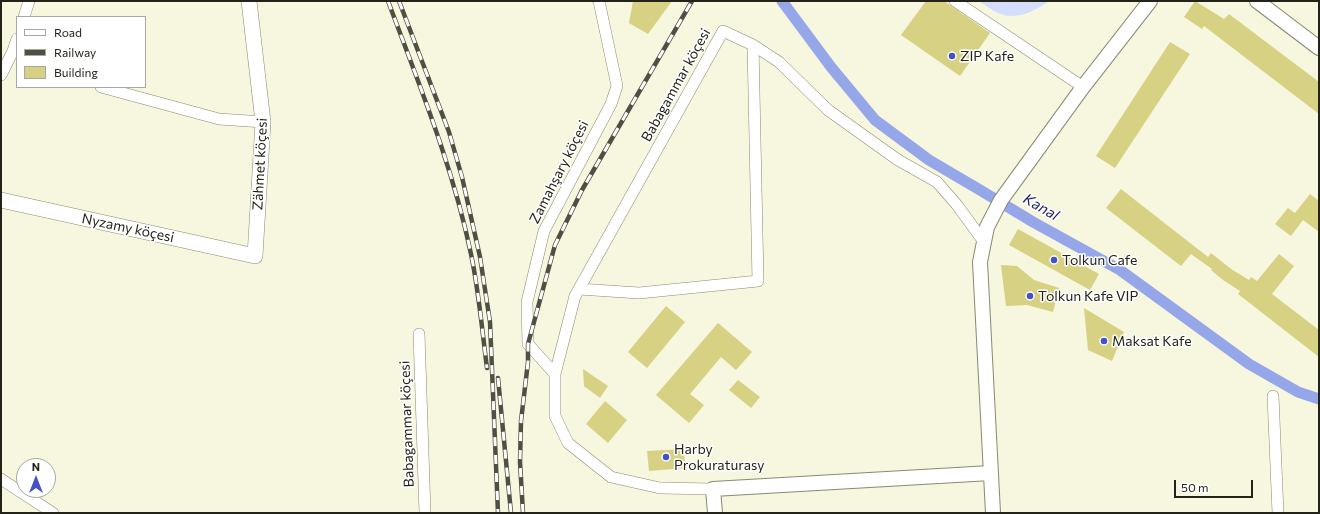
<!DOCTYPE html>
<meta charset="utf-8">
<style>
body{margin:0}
#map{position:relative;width:1320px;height:514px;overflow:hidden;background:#f7f6de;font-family:Commissioner,sans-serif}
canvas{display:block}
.frame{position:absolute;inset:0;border:2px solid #23231a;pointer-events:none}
.legend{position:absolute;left:16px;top:16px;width:130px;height:72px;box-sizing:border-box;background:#fff;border:1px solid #a7a7a3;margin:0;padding:5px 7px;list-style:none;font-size:12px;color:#23231a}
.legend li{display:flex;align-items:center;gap:8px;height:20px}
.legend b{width:20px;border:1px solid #a7a7a3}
.north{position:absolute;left:16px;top:458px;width:40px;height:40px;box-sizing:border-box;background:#fff;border:1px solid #a7a7a3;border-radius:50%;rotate:0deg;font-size:11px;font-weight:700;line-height:16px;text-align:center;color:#23231a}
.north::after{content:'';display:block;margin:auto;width:14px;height:18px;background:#4451c6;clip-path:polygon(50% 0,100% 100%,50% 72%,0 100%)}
.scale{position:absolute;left:1174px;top:480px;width:79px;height:18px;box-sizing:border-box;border:2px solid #23231a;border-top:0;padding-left:5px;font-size:12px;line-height:14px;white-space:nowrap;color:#23231a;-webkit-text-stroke:3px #fff;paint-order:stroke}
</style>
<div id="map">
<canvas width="1320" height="514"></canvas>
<div class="frame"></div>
<ul class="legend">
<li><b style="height:5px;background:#fff"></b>Road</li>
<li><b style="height:5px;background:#504f43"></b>Railway</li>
<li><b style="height:11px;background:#d6d183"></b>Building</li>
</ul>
<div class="north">N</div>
<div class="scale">50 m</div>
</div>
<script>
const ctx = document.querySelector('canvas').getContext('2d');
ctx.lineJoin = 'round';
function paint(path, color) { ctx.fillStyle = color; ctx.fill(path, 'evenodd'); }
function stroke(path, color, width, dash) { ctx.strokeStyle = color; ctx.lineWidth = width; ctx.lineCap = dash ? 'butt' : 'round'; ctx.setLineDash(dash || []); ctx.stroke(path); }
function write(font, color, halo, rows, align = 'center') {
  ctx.font = font + ' Commissioner,sans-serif'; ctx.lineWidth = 3; ctx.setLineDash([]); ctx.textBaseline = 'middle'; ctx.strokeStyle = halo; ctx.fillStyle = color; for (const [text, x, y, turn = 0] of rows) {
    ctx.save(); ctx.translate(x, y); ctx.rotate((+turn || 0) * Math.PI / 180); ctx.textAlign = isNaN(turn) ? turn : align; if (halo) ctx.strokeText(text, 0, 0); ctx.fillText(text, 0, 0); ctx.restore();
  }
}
const green = new Path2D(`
 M979,1H1049C1035,11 1016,21 998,13C992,10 985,5 979,1Z`);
const canal = new Path2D(`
 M782,1L831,67L875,120L929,160L980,190L1033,222L1120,270L1249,364L1298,392L1319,399`);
const building = new Path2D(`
 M633,1H672L648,34L629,23Z
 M926,1H944L990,33L960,76L901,35Z
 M1195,1L1224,19L1229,14L1319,82V114L1204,26L1202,29L1184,17Z
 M1170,42L1190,54L1115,168L1096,156Z
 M1121,189L1208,257L1211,253L1231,269L1249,280L1251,277L1257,281L1279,254L1294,266L1272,294L1319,330V357L1238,294L1240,291L1223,280L1211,270L1212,269L1191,254L1181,266L1106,208Z
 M1310,194L1319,201V232L1303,220L1291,236L1275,224L1288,208L1295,213Z
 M1018,229L1099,274L1090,290L1009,245Z
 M1001,265L1017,266L1034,280L1059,288L1053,312L1027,305L1006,306Z
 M666,306L685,322L647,368L628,352Z
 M1084,308L1124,332L1112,361L1088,350Z
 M718,323L752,352L736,370L721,357L690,394L704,405L689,423L656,395Z
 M583,369L608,386L600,398L584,386Z
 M738,380L760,397L751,408L729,390Z
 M605,401L627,420L608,443L586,424Z
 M684,449L685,468L649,471L647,451Z`);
const minor = new Path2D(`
 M955,1L1083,87
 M24,17L29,1
 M1,75L13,51L17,39
 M101,87L219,119L263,122
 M579,289L639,293L758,281L753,45
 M419,334L425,513
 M555,374L528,344L527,302L544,231L611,104L617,86L599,1
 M1273,396L1278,513
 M1,479L53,513
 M713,489L660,488L611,477L568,443L555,416V374L575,296L723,31L753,45L779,62L828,110L898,160L937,182L957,205L984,242`);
const tertiary = new Path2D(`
 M1257,1L1319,48
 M715,513L713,489L991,473
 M993,513L980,262L987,227L1001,200L1083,87L1150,1`);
const secondary = new Path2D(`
 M1,200L255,256L263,122L249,1`);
const rail = new Path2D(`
 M388,1C419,84 453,167 471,254C479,292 482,330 487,368
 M399,1L449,132L462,177L480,257L490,322L498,513
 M498,378L511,513
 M523,513L520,462L521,421L528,362V344L555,245L582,190L692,1`);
const markers = [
 [952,56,4,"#4451c6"],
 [1054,260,4,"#4451c6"],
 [1030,296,4,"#4451c6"],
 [1104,341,4,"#4451c6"],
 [666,457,4,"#4451c6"]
];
const poiNames = [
 ["ZIP Kafe",960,56],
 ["Tolkun Cafe",1062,260],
 ["Tolkun Kafe VIP",1038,296],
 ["Maksat Kafe",1112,341],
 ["Harby",674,449],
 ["Prokuraturasy",674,465]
];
const streetNames = [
 ["Babagammar köçesi",676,85,-61],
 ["Zähmet köçesi",260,164,-87],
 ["Zamahşary köçesi",559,172,-63],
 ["Nyzamy köçesi",128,228,12],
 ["Babagammar köçesi",407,424,-92]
];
const waterNames = [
 ["Kanal",1041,207,30]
];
paint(green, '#d4ddfe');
stroke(canal, '#95a6e9', 11);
paint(building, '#d6d183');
stroke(minor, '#8a8973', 12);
stroke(tertiary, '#8a8973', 16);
stroke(secondary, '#8a8973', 16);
stroke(minor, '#fff', 11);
stroke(tertiary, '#fff', 14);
stroke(secondary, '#fff', 15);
stroke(rail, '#504f43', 4.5);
stroke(rail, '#fff', 3, [9]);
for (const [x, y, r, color] of markers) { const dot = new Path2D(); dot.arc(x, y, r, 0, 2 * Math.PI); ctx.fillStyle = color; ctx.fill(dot); stroke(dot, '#fff', 1.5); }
write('14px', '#23231a', '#fff', poiNames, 'left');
write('14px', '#23231a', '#fff', streetNames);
write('italic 15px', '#1a1e6a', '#fff', waterNames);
</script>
